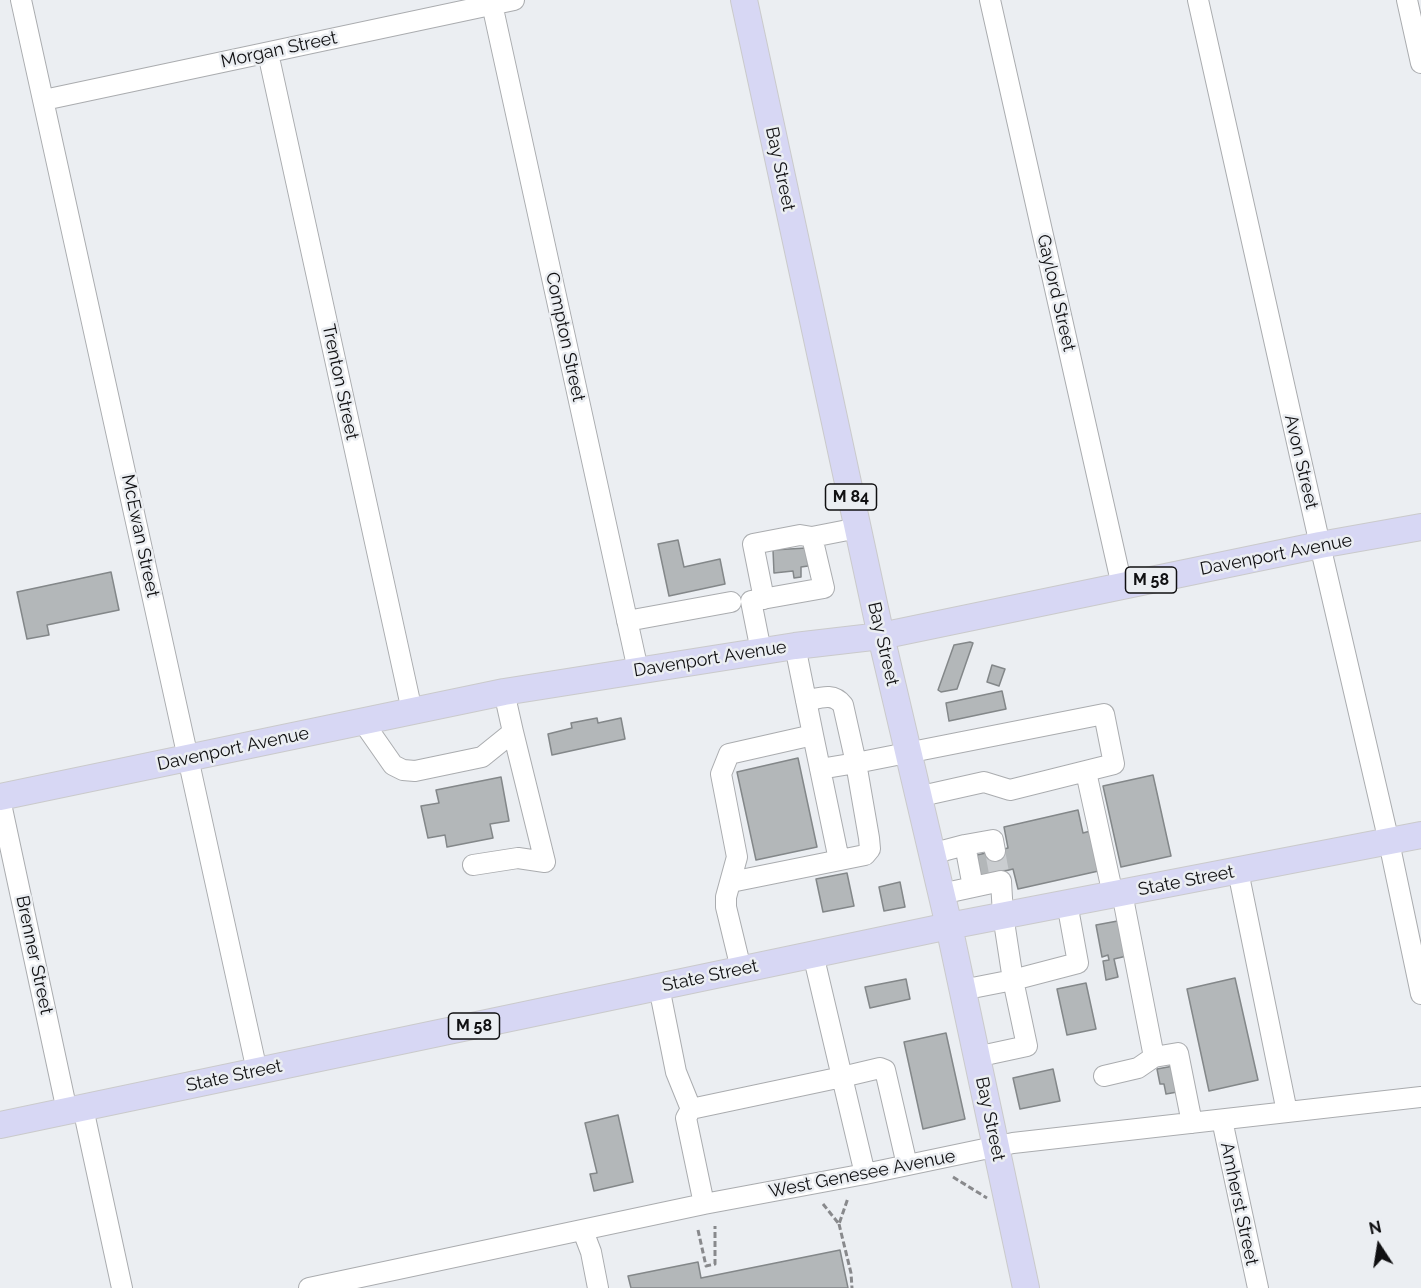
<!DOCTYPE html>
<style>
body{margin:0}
#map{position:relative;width:1421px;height:1288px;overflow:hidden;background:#ebeef2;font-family:Raleway,sans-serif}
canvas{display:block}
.north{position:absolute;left:1349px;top:1216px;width:60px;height:60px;-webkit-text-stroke:4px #ebeef2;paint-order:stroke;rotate:348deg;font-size:16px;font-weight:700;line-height:24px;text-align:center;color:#101012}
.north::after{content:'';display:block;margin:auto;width:21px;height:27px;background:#101012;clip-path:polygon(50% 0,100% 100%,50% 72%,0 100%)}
</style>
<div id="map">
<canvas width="1421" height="1288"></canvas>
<div class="north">N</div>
</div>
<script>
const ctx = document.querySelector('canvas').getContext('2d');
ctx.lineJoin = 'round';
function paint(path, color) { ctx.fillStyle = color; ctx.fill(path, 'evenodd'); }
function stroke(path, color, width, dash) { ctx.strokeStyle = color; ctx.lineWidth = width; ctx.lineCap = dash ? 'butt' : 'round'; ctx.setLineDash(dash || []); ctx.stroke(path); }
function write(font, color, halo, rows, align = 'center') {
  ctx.font = font + ' Raleway,sans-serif'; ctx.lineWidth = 5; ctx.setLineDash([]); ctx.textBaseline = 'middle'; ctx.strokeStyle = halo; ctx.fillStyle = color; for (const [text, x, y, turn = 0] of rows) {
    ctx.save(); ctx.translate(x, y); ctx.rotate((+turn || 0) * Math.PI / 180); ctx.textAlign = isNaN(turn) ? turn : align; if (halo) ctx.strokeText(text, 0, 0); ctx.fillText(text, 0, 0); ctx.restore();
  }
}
const building = new Path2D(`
 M678,540L684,567L720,559L725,584L669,596L658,544Z
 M806,548L808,566L801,567V577L794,578L793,571L774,573L773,550Z
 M111,572L119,610L47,625L49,635L27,639L17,592Z
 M970,642L973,643L957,689L941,692L938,690L954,645Z
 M992,665L1005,669L999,686L987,682Z
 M1002,691L1006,709L949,721L946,703Z
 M597,718L598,723L621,718L625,739L552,755L548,734L572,728L571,723Z
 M798,758L817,847L756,860L737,772Z
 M1153,775L1171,856L1121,867L1103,786Z
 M501,777L509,821L490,824L493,838L447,847L445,835L428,838L421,806L439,803L436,790Z
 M1078,810L1083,833L1094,830L1103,870L1018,889L1013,869L981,877L977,855L1008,848L1004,827Z
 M847,873L854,906L823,912L816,879Z
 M900,882L905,907L884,911L879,887Z
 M1123,920L1131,955L1114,959L1118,977L1106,980L1103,961L1109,960L1108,955L1102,957L1096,925Z
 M1235,978L1258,1080L1209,1091L1187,989Z
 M906,979L910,999L870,1008L865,987Z
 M1086,983L1096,1029L1067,1035L1057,989Z
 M946,1033L965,1119L923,1129L904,1042Z
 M1179,1065L1183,1091L1166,1094L1164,1084H1160L1157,1069Z
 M1053,1069L1060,1101L1020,1109L1013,1078Z
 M618,1115L633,1182L594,1191L590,1174L597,1173L585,1123Z
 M840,1250L848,1288H631L628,1276L698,1262L701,1278Z`);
const minorTunnel = new Path2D(`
 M995,851L999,873`);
const path = new Path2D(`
 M953,1177L987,1198
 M823,1204L839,1224L848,1198
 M839,1224L851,1273L852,1288
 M698,1230L706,1266L715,1264V1226`);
const minor = new Path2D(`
 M21,0L257,1071
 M990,0L1122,586
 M1198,0L1320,545L1389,842L1421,994
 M1407,0L1421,63
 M492,4L638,670
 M268,53L412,711
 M44,100L514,0
 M764,599L753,544L800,535L812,537
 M627,621L731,602
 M761,651L751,601L824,588L812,537L858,528
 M806,701C820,698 833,692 843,705L856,763L820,769
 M363,722L393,765L403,770L415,771L482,757L513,732L504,692
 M813,735L839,860
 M1086,772L1113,895
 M0,799L67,1111
 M965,845L993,840L995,851
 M931,854L965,845L973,887
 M473,865L518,858L545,862L513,732
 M1238,871L1287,1112
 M731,882L865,855L870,849L869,838L856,763L1104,714L1114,764L1010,790L984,782L917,797
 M1122,893L1154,1057
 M941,894L1001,881L1003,915L1013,980L962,990
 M813,954L842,1077L880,1068L885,1070L907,1165
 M741,969L726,907V897L737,857L721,774L729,754L813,735L795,646
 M659,987L676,1072L691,1109
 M976,1057L1027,1046L1013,980L1078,963L1067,903
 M1104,1076L1138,1068L1154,1057L1178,1053L1192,1123
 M83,1108L122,1288
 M1222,1120L1258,1288
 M704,1204L686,1118L691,1109L842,1077L865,1174
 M583,1231L591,1252L598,1288
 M309,1288L704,1204L865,1174L1013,1143L1421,1097`);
const major = new Path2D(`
 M744,0L881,636L949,926L1026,1288
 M0,797L504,692L795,646L881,636L1320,545L1421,527
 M0,1125L949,926L1421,835`);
const shields = [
 [851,497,51],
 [1151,580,51],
 [474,1026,51]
];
const shieldNames = [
 ["M 84",851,497],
 ["M 58",1151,580],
 ["M 58",474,1026]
];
const streetNames = [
 ["Morgan Street",279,50,-12],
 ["Bay Street",780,169,78],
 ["Gaylord Street",1056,293,77],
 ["Compton Street",565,337,78],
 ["Trenton Street",340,382,78],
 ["Avon Street",1301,462,77],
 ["McEwan Street",140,536,78],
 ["Davenport Avenue",1276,555,-11],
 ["Bay Street",883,644,77],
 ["Davenport Avenue",710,659,-9],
 ["Davenport Avenue",233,749,-12],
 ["State Street",1186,881,-11],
 ["Brenner Street",34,955,78],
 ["State Street",710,976,-12],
 ["State Street",234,1076,-12],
 ["Bay Street",990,1119,78],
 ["West Genesee Avenue",862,1174,-11],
 ["Amherst Street",1239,1204,78]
];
paint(building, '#b3b7b9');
stroke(building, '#838789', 1.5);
stroke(minorTunnel, '#cacdd0', 20, [20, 10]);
stroke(minor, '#aaacaf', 22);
stroke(major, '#cacacb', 28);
stroke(path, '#88898c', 3, [6, 3]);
stroke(minor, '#fff', 20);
stroke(major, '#d7d7f4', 26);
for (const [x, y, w] of shields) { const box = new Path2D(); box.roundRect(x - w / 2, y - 13, w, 26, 4.5); ctx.fillStyle = '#ebeef2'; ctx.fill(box); stroke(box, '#101012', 1.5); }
write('bold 16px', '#101012', null, shieldNames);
write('18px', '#101012', '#ebeef2', streetNames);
</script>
